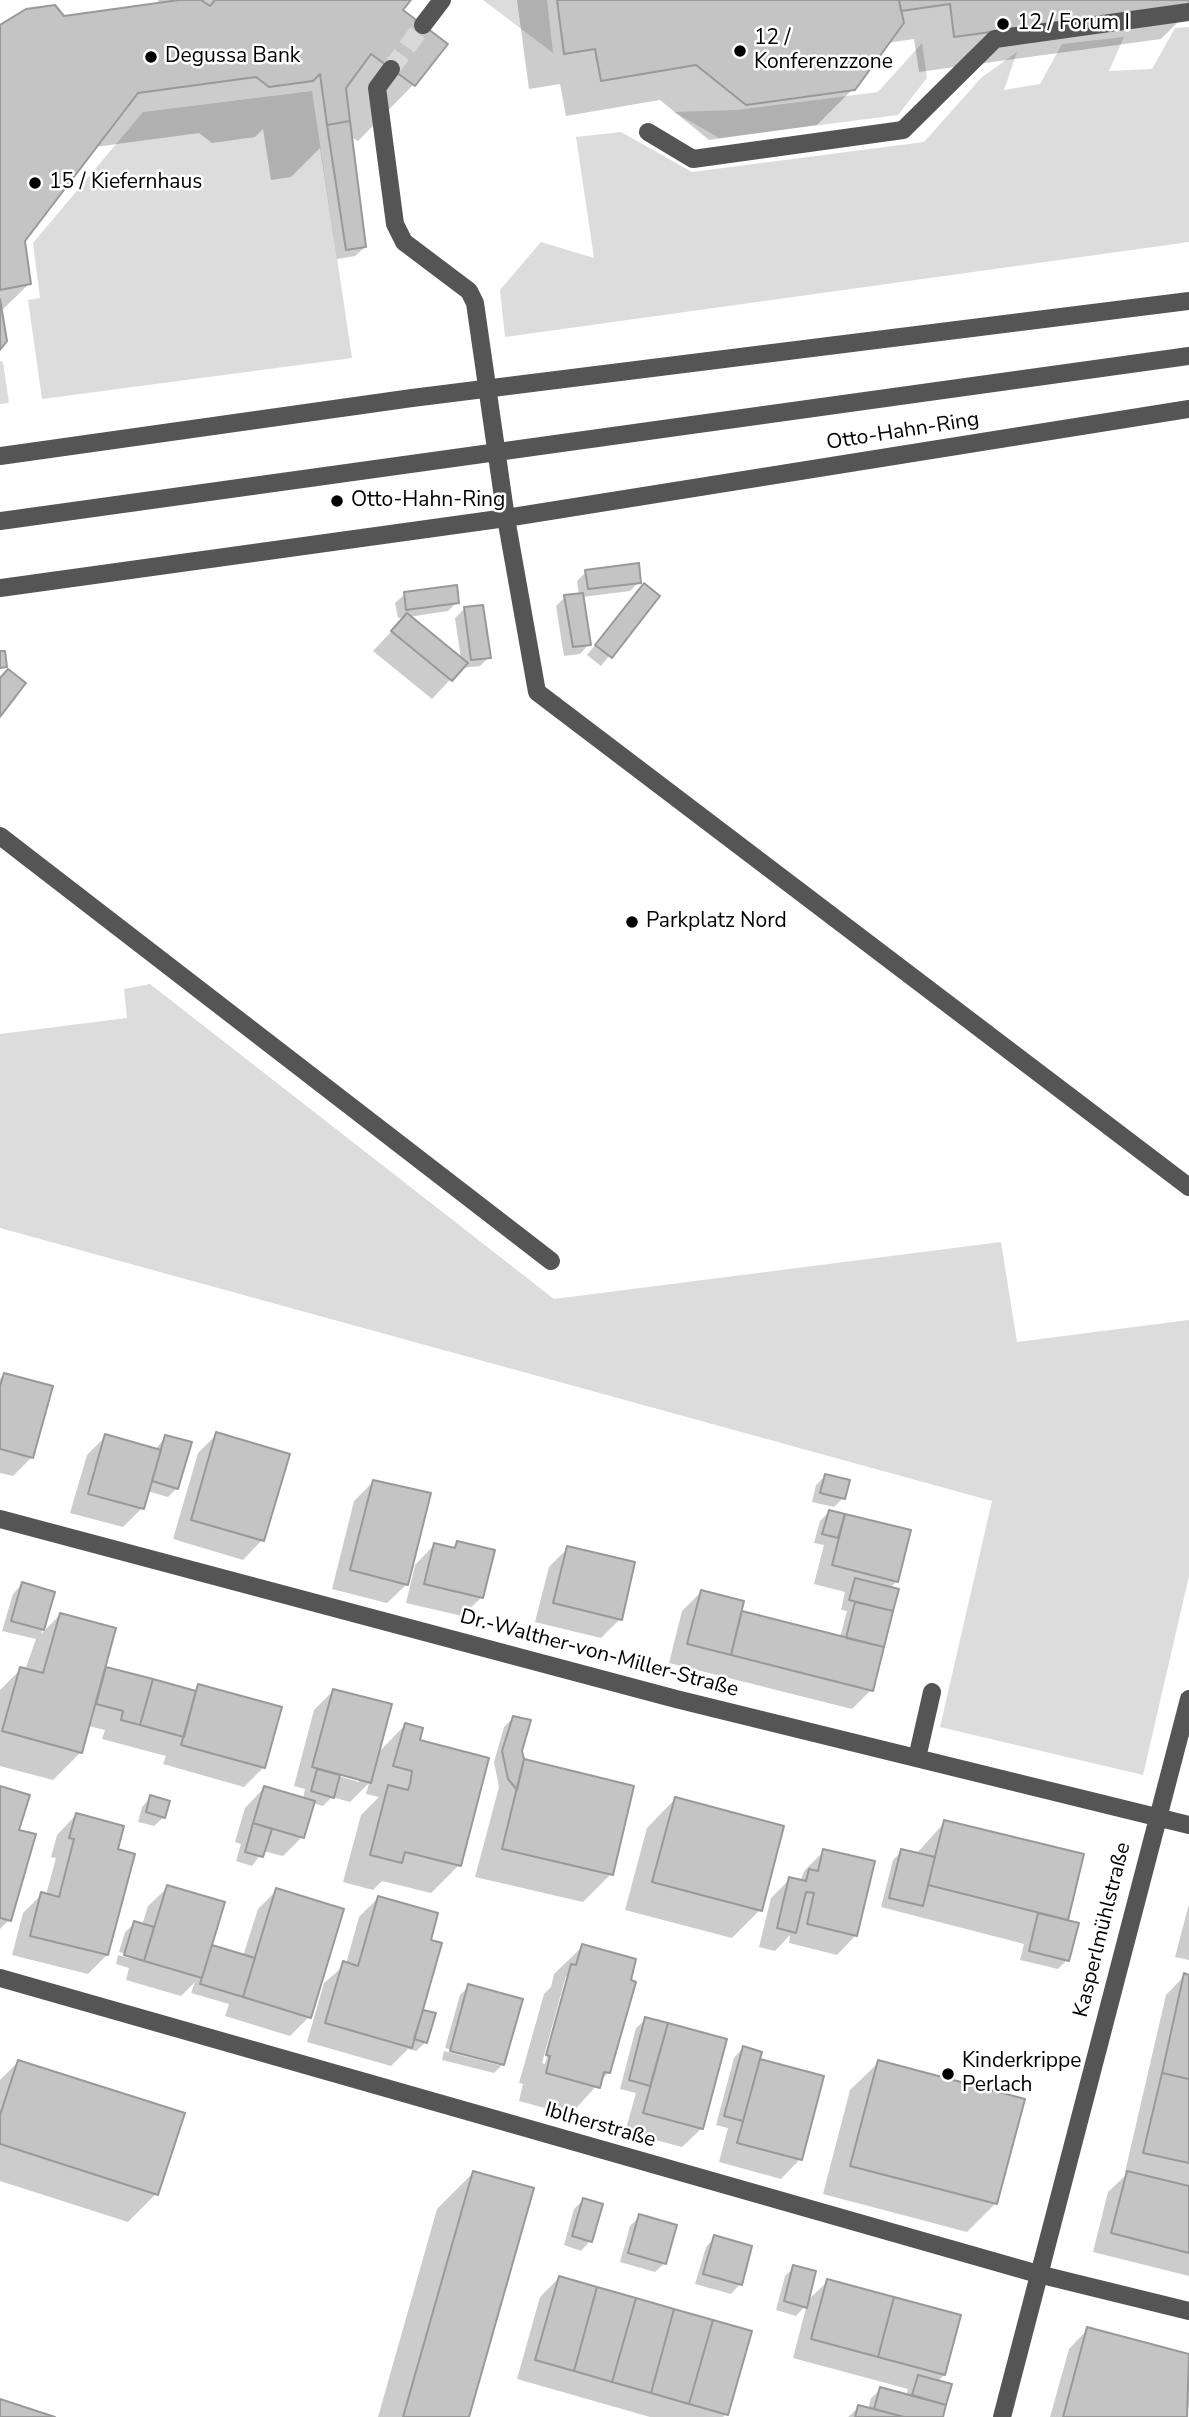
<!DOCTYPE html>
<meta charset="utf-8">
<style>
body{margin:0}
canvas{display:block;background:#fff}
</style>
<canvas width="1189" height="2417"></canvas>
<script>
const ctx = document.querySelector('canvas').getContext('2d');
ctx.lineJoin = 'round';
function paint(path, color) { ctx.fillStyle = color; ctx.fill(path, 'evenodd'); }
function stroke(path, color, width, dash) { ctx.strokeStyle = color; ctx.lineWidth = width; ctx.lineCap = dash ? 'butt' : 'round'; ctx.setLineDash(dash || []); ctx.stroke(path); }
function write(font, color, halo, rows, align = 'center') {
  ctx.font = font + ' "Nunito Sans",sans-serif'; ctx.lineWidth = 5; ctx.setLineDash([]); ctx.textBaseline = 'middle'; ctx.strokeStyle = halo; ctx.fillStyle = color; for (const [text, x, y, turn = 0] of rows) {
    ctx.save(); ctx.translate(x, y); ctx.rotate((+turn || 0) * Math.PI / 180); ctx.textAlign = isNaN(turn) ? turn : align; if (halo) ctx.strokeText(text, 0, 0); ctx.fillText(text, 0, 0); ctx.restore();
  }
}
const green = new Path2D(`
 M483,0H547L553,53Z
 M1189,27V242L505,337L500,290L541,242L594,258L576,137L621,132L692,172L924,142L981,78L1017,52L1004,90L1040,84L1062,44L1124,37L1109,71L1152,69L1175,28Z
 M922,43L927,78L898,115L719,138L674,112L737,110L878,92Z
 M312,91L352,358L42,399L28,300L40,298L33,243L143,112Z
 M0,361L3,362L9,403L0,404Z
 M150,984L554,1299L1001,1242L1017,1342L1189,1320V1576L1143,1775L940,1727L992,1501L0,1228V1034L127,1018L124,989Z`);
const shadow = new Path2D(`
 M158,0H409L401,10L414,84L358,141L350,136L365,247L355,256L337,259L320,148L291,177L271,180L263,129L255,137L212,143L199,133L95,147L23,241L29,284L0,312V349V28L158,5Z
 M517,0H1189V11L1161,39L919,72L914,39L887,43L853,89L817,125L709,140L660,100L566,116L560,84L529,89Z
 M586,572L639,582L630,591L582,597L589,644L580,654L564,656L556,606L565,597L579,596L577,581Z
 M644,585L658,596L601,666L587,655Z
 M405,594L457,602L448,611L409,617L461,659L455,618L465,608L489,657L480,666L461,668L432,699L373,651L405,617L398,618L395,603Z
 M4,1375L32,1457L13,1476L0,1473V1379Z
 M217,1434L262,1540L243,1560L173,1539L198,1453Z
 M106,1436L155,1450L166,1436L177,1488L168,1497L147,1491L142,1508L123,1527L70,1513L87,1455Z
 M825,1476L843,1498L834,1507L812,1502L816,1485Z
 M373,1482L407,1584L387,1603L332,1589L354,1501Z
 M829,1512L909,1532L897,1581L889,1589L897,1591L871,1690L852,1709L669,1663L682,1611L701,1592L740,1613L840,1638L847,1611L841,1610L845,1592L814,1584L824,1545L814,1543L820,1521Z
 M457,1543L482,1597L462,1616L406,1603L415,1565L434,1545L451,1549Z
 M568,1548L620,1619L601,1638L535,1622L549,1567Z
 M22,1584L53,1593L41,1634L60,1615L102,1673L107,1669L193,1692L199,1686L263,1768L244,1787L163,1764L166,1756L102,1739L105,1730L88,1726L81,1752L53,1780L0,1766V1690L21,1669L25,1670L36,1639L2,1631L13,1594Z
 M333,1691L378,1753L405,1725L418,1742L459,1865L431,1893L382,1881L373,1890L343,1882L361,1815L379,1797L366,1794L369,1783L350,1802L332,1797L323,1806L312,1803L302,1837L283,1856L263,1851L252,1866L236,1861L241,1844L235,1842L245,1808L264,1788L303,1799L305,1789L294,1786L314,1710ZM332,1771L359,1778V1782L331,1774Z
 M513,1718L523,1761L611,1874L583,1902L475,1877L499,1787L494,1762L504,1727Z
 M0,1788L17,1831L9,1920L0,1929Z
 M151,1797L164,1817L154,1826L138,1822L142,1807Z
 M675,1799L760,1910L732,1938L625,1910L647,1828Z
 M76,1815L116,1850L107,1955L88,1974L12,1955L23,1913L42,1894L46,1895L56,1858L51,1857L57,1835Z
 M945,1822L1082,1856L1066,1921L1067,1960L1058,1969L1020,1960L1024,1944L881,1907L893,1860L902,1851L916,1854Z
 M824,1851L856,1935L837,1955L789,1943L790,1935L775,1951L759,1947L771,1898L790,1879L800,1881L805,1870Z
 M168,1887L209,1946L243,1956L258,1909L277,1890L309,2017L290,2036L225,2016L229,2004L191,1993L195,1982L181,1996L126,1980L129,1968L116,1964L118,1955L133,1959V1956L119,1952L125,1932L135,1923L142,1925L148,1906Z
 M378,1898L428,1941L421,2011L434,2014L426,2042L416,2051L408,2049L391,2066L307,2042L324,1983L346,1964L359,1917Z
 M1189,1904V1960L1175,1957Z
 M583,1946L609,2072L570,2115L519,2101L523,2084L519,2083L544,1994L551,1987L554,1974ZM566,1976H570L545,2064L542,2063Z
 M1185,1975L1189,1976V2276L1093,2252L1108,2192L1128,2173L1125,2172L1166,1995Z
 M469,1986L503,2064L494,2073L442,2060L444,2051L499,2065V2062L445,2048L460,1995Z
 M646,2019L725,2040L702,2128L682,2147L625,2132L636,2093L620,2089L636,2028Z
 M743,2048L800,2159L781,2179L719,2162L728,2128L716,2125L734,2058Z
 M18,2062L156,2194L128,2222L0,2181V2080Z
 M879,2062L1023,2101L995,2204L967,2232L823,2194L850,2090Z
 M473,2173L467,2417H378L437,2209Z
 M583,2200L590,2241L581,2251L564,2245L574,2209Z
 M640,2216L665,2263L655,2272L620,2262L630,2226Z
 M715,2237L750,2247L740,2284L731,2294L695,2284L706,2247Z
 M794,2267L806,2302L828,2281L944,2375L937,2382L950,2385L941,2417H848L859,2407L868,2409L871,2398L881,2389L906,2395L908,2389L793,2358L807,2304L796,2316L776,2310L785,2276Z
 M559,2278L726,2414L723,2417H650L517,2379L540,2297Z
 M1088,2329L1189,2356V2404L1186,2417H1050L1069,2349Z`);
const building = new Path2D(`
 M179,0H201L210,6L215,0H411L403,10L448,44L415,86L371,54L346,88L350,121L327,125L320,74L313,81L269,87L256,77L138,93L25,241L31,284L0,290V25L26,9L55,5L64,16Z
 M557,0H899L904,23L855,90L746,105L696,65L601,81L595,49L564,54Z
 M899,0H1189V5L954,37L950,4L901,11Z
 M350,121L366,247L346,250L327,125Z
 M0,299L7,341L0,350Z
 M639,563L641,583L588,589L585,570Z
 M644,583L660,596L612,658L595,645Z
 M457,585L459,603L406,610L404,592Z
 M583,593L591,645L573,647L564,595Z
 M483,605L491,658L471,660L464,607Z
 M407,613L468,663L452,681L391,631Z
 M0,651H5L7,667L0,668Z
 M8,669L26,683L0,717V678Z
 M4,1373L53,1386L33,1458L0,1449V1386Z
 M216,1432L290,1454L264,1541L191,1520Z
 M105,1434L161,1450L144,1509L88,1494Z
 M165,1435L192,1442L178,1489L152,1481Z
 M825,1474L850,1480L845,1499L820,1493Z
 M373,1480L431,1493L408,1585L350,1570Z
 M829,1510L845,1514L838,1538L822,1534Z
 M845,1514L911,1530L898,1582L832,1565Z
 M457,1541L495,1550L483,1598L424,1584L434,1543L455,1548Z
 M567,1546L635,1562L622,1620L553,1603Z
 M855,1578L899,1589L893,1611L849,1600Z
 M22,1582L55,1592L44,1630L11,1621Z
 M701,1590L744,1601L731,1655L687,1644Z
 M855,1602L893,1611L884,1647L846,1638Z
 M742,1611L884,1647L873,1691L731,1655Z
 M60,1613L116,1628L82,1753L2,1731L20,1667L43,1673Z
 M106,1667L153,1679L140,1725L121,1720L123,1711L96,1704Z
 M153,1679L196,1691L184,1737L140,1725Z
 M198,1684L282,1707L265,1768L181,1745Z
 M333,1689L392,1704L371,1783L312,1767Z
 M513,1716L531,1720L522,1751L524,1759L517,1790L508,1779L502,1751Z
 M405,1723L423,1728L420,1740L489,1758L461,1866L405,1852L402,1863L370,1855L388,1785L408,1790L410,1784L412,1771L393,1766Z
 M524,1759L634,1786L613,1875L502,1849Z
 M317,1769L340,1775L334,1798L311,1791Z
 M0,1786L30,1795L19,1830L36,1834L11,1921L0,1918Z
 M264,1786L315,1801L304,1838L253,1823Z
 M150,1795L170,1801L165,1818L146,1812Z
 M675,1797L784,1826L762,1911L652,1882Z
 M76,1813L124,1826L118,1849L135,1854L108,1955L30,1936L41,1892L59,1897L74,1839L69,1838Z
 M944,1820L1084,1854L1068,1920L928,1885Z
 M253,1823L272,1829L263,1857L245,1852Z
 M823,1849L875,1861L857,1936L807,1924L814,1893L806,1892L796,1933L777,1928L789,1877L806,1881L809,1869L818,1871Z
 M901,1849L935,1857L923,1906L889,1898Z
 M167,1885L225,1902L202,1978L144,1961Z
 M276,1888L344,1909L311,2018L243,1997Z
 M378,1896L438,1913L431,1940L442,1943L412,2048L325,2023L343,1961L358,1966Z
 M1038,1913L1079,1923L1069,1961L1029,1951Z
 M134,1921L154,1927L144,1961L124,1955Z
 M582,1944L636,1959L631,1980L636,1982L610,2073L604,2072L600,2088L546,2073L550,2056L546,2055L571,1964L576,1965Z
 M212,1945L255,1958L243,1997L200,1984Z
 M1184,1973L1189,1975V2079L1162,2073Z
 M468,1984L523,1999L504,2065L450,2051Z
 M423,2010L436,2013L427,2043L414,2039Z
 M645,2017L668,2023L650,2086L629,2080Z
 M668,2023L727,2039L703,2129L643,2113Z
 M743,2046L762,2052L743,2121L724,2116Z
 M760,2059L824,2076L802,2160L737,2143Z
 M18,2060L185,2113L158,2195L0,2144V2115Z
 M878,2060L1025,2099L997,2204L850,2166Z
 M1162,2073L1189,2079V2163L1143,2153Z
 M473,2171L534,2188L469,2417H403Z
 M1127,2171L1189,2186V2253L1111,2233Z
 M583,2198L603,2204L592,2242L572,2236Z
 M639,2214L677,2225L666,2264L628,2253Z
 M714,2235L752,2246L742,2285L703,2274Z
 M793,2265L816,2271L807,2308L784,2301Z
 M559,2276L597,2287L574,2371L535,2360Z
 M827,2279L894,2297L878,2357L811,2339Z
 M597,2287L636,2298L612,2382L574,2371Z
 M894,2297L961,2315L945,2375L878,2357Z
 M636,2298L674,2309L651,2393L612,2382Z
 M674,2309L713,2320L689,2404L651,2393Z
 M713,2320L752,2331L728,2415L689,2404Z
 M1087,2327L1189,2354L1187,2417H1063Z
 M918,2375L952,2384L946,2405L912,2395Z
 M880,2387L946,2405L943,2417H904L874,2409Z
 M0,2399L55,2417H0Z
 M858,2405L874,2409L904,2417H855Z`);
const minorTunnel = new Path2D(`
 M391,69L423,25`);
const minor = new Path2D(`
 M423,25L442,0
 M391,69L377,88L395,224L404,242L469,291L475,303L506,518L537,692L1189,1187
 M648,132L693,159L903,130L995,39L1189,12
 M0,456L412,398L1189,301
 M0,521L1189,356
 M0,588L506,518L1189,409
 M0,836L551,1261
 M0,1519L676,1699L1189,1825
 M917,1758L932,1692
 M0,1978L1038,2274L1189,2311
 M1002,2417L1189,1699`);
const markers = [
 [1003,24,7,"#000"],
 [740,51,7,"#000"],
 [151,57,7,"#000"],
 [35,183,7,"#000"],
 [337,501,7,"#000"],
 [632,922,7,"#000"],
 [948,2074,7,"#000"]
];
const poiNames = [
 ["12 / Forum I",1017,24],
 ["12 /",754,39],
 ["Konferenzzone",754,63],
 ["Degussa Bank",165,57],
 ["15 / Kiefernhaus",49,183],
 ["Otto-Hahn-Ring",351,501],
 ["Parkplatz Nord",646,922],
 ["Kinderkrippe",962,2062],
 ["Perlach",962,2086]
];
const streetNames = [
 ["Otto-Hahn-Ring",903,432,-9],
 ["Dr.-Walther-von-Miller-Straße",599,1654,15],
 ["Kasperlmühlstraße",1103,1930,-76],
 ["Iblherstraße",600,2126,16]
];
paint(green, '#dcdcdc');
paint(shadow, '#0003');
paint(building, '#c4c4c4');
stroke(building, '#999', 2);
stroke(minorTunnel, '#d9d9d9', 18, [18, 9]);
stroke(minor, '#555', 18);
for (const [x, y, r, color] of markers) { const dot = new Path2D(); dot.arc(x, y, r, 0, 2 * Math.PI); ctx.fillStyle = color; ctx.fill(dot); stroke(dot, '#fff', 2.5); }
write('21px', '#000', '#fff', poiNames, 'left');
write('21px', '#000', '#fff', streetNames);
</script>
